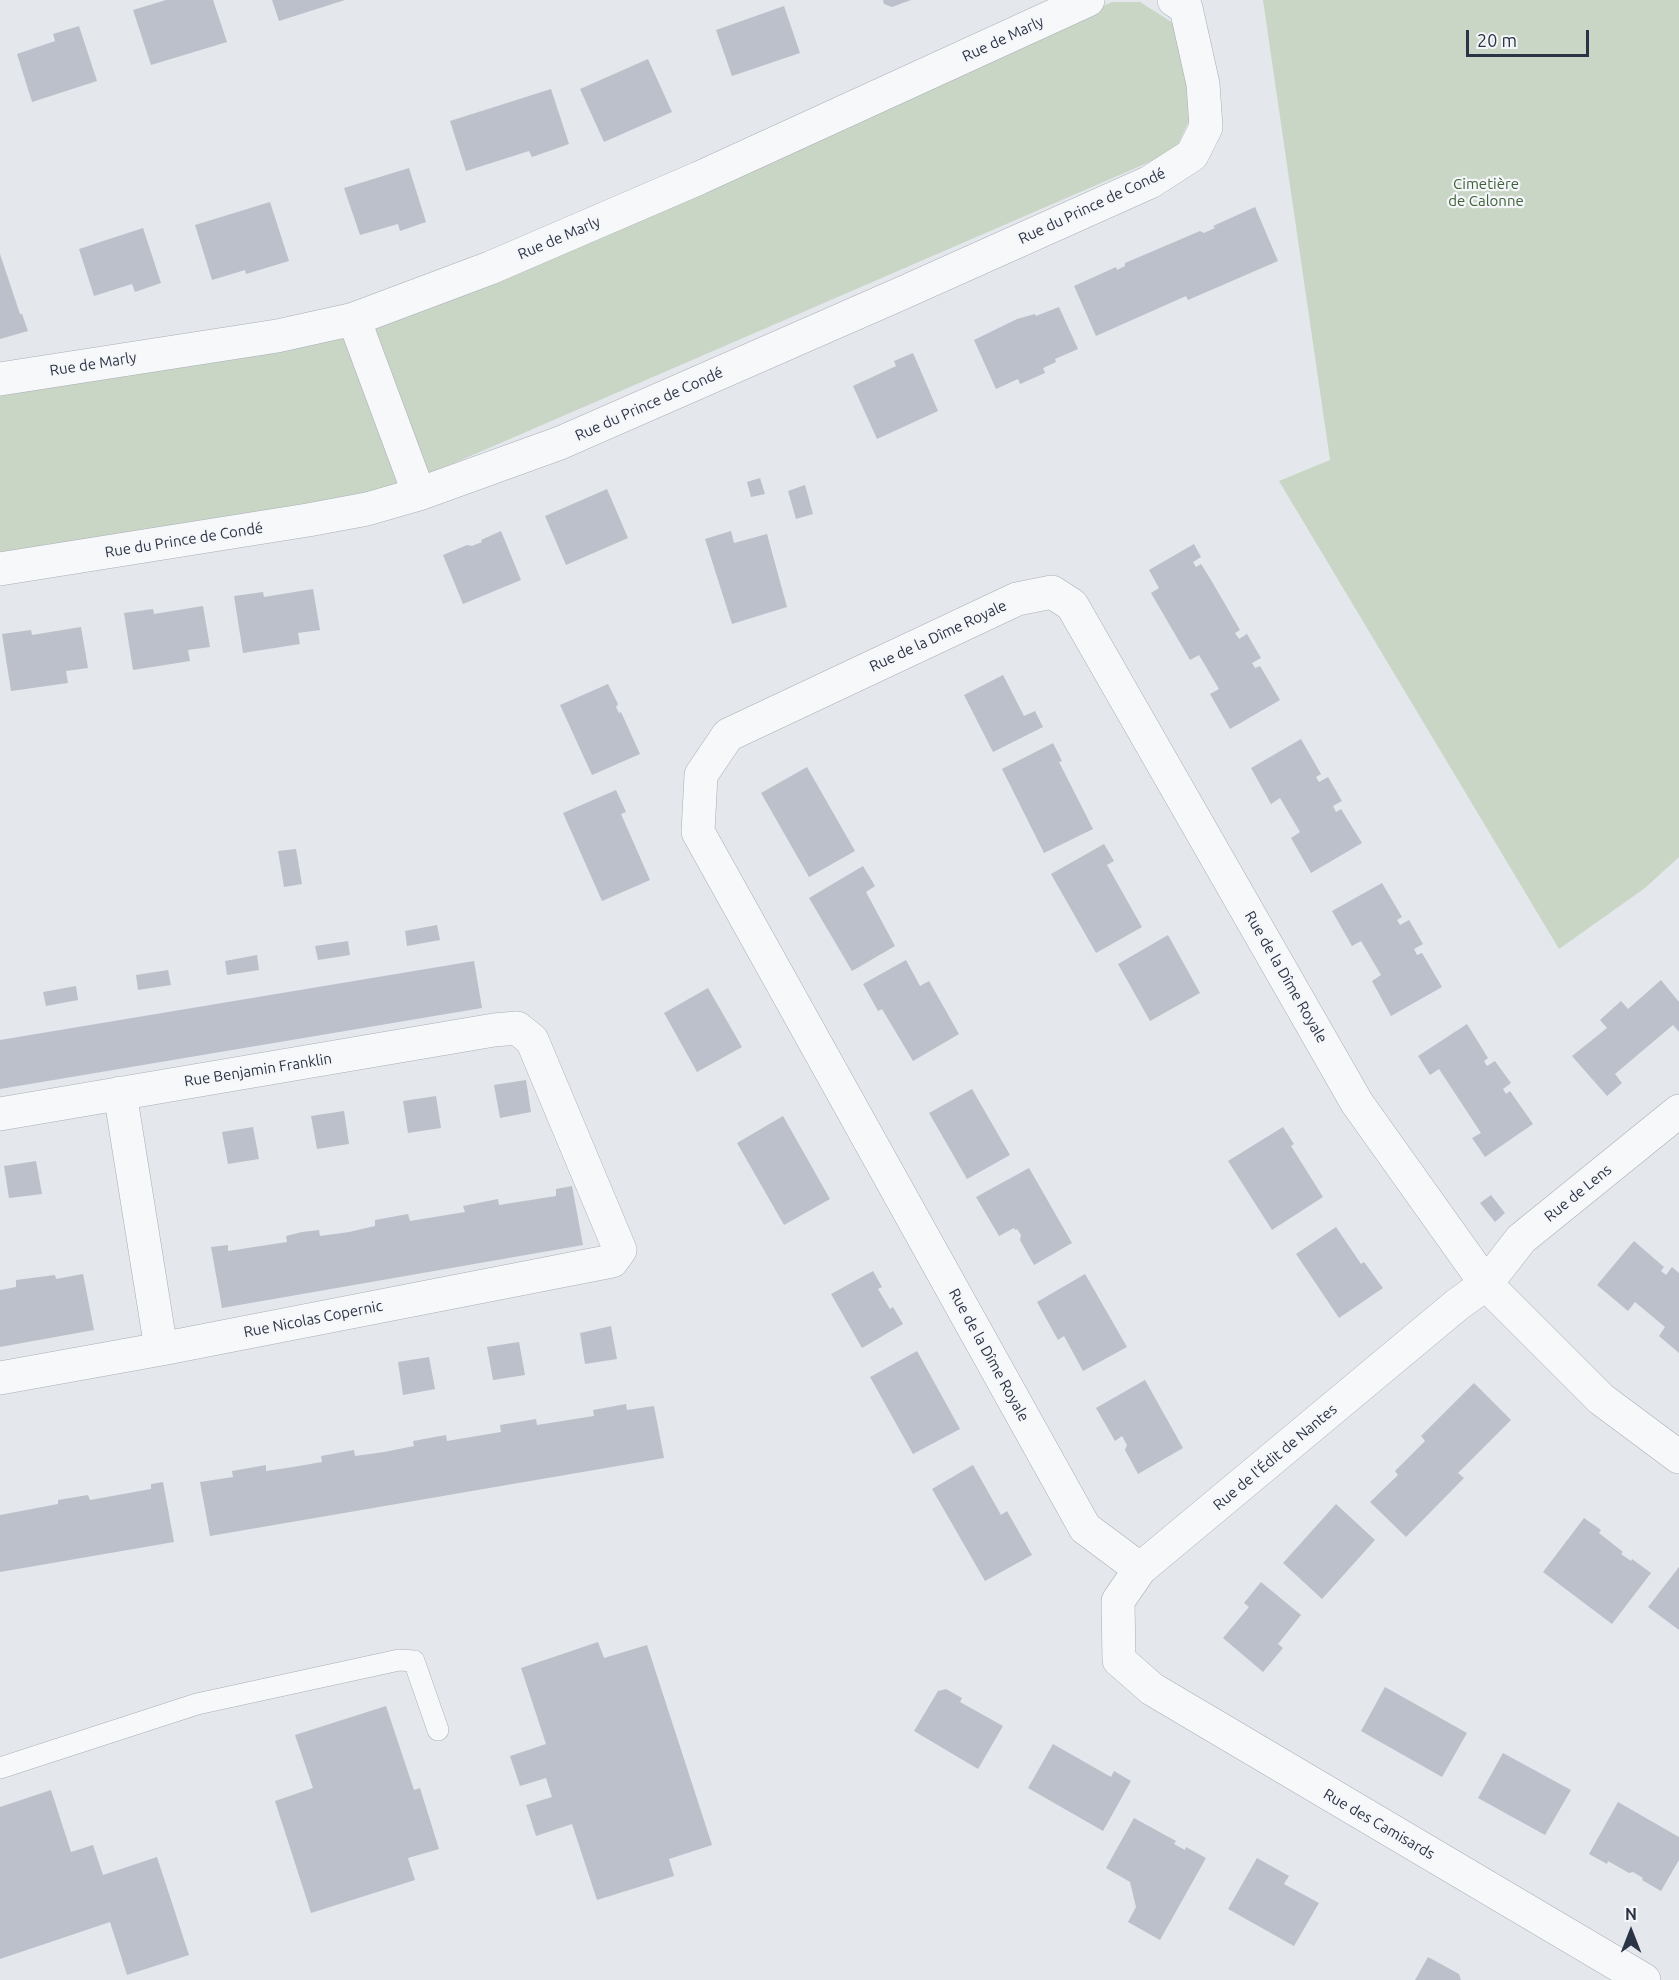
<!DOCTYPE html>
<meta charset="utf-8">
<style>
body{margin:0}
#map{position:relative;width:1679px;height:1980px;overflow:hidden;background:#e4e7ec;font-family:Ubuntu,sans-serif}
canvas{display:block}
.north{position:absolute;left:1601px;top:1902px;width:60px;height:60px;-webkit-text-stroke:4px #f4f6f9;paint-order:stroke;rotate:0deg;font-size:16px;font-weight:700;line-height:24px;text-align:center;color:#2b3445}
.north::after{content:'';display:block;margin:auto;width:21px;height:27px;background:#2b3445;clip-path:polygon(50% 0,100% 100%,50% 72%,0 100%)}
.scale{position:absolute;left:1466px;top:30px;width:123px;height:27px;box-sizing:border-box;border:3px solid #2b3445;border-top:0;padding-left:8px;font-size:18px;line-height:21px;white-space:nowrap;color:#2b3445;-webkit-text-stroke:4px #f4f6f9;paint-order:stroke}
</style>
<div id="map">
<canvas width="1679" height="1980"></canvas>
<div class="north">N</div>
<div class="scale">20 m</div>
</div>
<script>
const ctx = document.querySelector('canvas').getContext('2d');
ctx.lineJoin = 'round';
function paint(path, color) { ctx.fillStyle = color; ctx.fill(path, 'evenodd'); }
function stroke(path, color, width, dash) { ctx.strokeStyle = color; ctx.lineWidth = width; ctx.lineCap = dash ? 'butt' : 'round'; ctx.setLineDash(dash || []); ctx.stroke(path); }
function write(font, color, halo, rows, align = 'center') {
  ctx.font = font + ' Ubuntu,sans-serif'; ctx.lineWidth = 4.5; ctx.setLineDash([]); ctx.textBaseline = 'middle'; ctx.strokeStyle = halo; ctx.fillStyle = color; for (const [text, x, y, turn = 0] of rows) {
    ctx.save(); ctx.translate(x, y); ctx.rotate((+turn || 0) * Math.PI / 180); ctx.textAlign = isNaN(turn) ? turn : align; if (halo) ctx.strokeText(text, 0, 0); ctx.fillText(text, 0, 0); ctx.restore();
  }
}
const green = new Path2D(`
 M1263,0H1679V857L1645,888L1559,949L1279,481L1330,460Z
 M1112,2H1140L1181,28L1198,101L1175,151L385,493L0,565V395L289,347L862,115Z`);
const building = new Path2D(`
 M166,0H213L227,42L151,65L133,10Z
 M272,0H345L279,21Z
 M883,0H911L892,7L884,4Z
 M784,6L800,53L732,76L716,30Z
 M79,26L97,81L32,102L17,54L55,41L53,34Z
 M648,59L672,112L604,142L580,89Z
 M551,89L569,144L532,157L529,151L466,171L450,121Z
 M409,168L426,222L400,231L398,224L360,235L344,188Z
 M270,202L289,261L246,274L245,270L212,280L195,225Z
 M1255,207L1278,261L1188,300L1186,296L1096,336L1074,286L1116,267L1117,270L1125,266V263L1200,231L1204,233L1215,228L1213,226Z
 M143,228L161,283L135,292L132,284L94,296L79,249Z
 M0,254L20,314H22L28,331L0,339Z
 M1059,307L1078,349L1055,359L1056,362L1043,368L1045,373L1020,384L1018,379L996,389L974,340L1017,319L1035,314L1036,316Z
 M913,353L938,411L877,439L853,386L896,366L894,361Z
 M760,478L765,494L751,497L747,482Z
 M805,485L813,514L796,519L788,491Z
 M607,489L628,538L566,565L545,516Z
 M501,531L521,580L463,604L443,555L467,545L472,546L482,542L481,540Z
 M731,531L734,543L767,534L787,607L732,624L705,539Z
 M1194,544L1201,557L1193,562L1196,567L1201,564L1211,580L1240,630L1235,633L1239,639L1247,634L1261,658L1252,663L1255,668L1260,666L1280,700L1230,729L1210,694L1219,689L1199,655L1190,660L1151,593L1159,588L1149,570Z
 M313,589L320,630L298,633L300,644L243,653L234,596L263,592L264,597Z
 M203,606L210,647L188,650L190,661L133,670L124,613L153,609L154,614Z
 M81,627L88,668L66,671L68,683L11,691L2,634L31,630L32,635Z
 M1003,675L1024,716L1035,711L1043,727L993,752L964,695Z
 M608,684L618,704L616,707L619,713L621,712L640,754L592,775L560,705Z
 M1301,739L1321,774L1316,777L1319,782L1328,777L1342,801L1333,806L1336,812L1341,809L1362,843L1311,873L1291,838L1300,832L1280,798L1271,804L1251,768Z
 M1053,743L1062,761L1059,762L1093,829L1044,853L1002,769Z
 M807,767L855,851L809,877L761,793Z
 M616,790L626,812L621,814L650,880L602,901L563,813Z
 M1104,844L1114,861L1107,865L1142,927L1096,953L1051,874Z
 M296,849L302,884L284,887L278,851Z
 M863,866L875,886L866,892L895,946L852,971L809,898Z
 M1382,883L1402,917L1397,920L1400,925L1409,920L1423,944L1414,949L1417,955L1422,953L1442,987L1391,1016L1372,981L1381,975L1361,941L1352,946L1332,911Z
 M437,925L440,940L407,946L405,931Z
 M1168,935L1200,993L1150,1021L1118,964Z
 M348,941L350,955L318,960L315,946Z
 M257,955L259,970L227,975L225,961Z
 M906,960L920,986L929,981L959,1034L913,1061L882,1009L878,1011L863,984Z
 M474,961L482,1008L0,1089V1040Z
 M168,970L171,985L138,990L136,975Z
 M1661,980L1679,1002V1032L1673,1025L1615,1074L1622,1083L1607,1096L1572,1056L1607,1028L1600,1020L1621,1001L1628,1009Z
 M76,986L78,1000L46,1006L43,992Z
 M708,988L742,1047L697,1072L664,1013Z
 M1467,1024L1488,1058L1484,1061L1487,1066L1495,1061L1511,1083L1503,1089L1506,1094L1510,1091L1533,1124L1485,1157L1472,1138L1481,1133L1439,1069L1430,1075L1418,1056Z
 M526,1080L531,1112L500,1118L494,1085Z
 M972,1089L1010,1155L967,1179L929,1113Z
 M436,1096L441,1128L408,1133L403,1101Z
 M344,1111L349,1144L317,1149L311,1116Z
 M783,1116L830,1199L784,1225L737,1143Z
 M253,1127L259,1159L228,1164L222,1132Z
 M1283,1127L1294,1144L1291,1146L1323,1197L1272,1230L1228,1161Z
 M36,1161L42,1194L9,1198L4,1166Z
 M1029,1168L1072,1243L1034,1265L1020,1240L1021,1235L1017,1229L1015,1230L1014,1228L999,1236L976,1197Z
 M572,1186L583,1245L222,1308L211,1247L228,1245V1251L287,1242L286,1236L302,1232L319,1230L320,1236L349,1232L375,1226V1220L408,1214L410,1221L465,1212L463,1206L498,1199L499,1205L556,1196V1189Z
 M1491,1195L1505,1213L1495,1222L1480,1203Z
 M1336,1227L1361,1264L1364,1262L1383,1288L1339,1318L1296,1254Z
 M1634,1241L1664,1267L1661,1271L1666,1275L1672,1267L1679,1273V1353L1659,1336L1665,1327L1635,1302L1628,1311L1597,1285Z
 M873,1271L882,1287L878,1289L890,1309L893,1307L903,1324L862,1348L831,1294Z
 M83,1274L94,1330L0,1347V1290L16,1287V1280L55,1275L56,1279Z
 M1085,1274L1127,1347L1083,1371L1064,1336L1058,1340L1037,1302Z
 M611,1326L617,1359L585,1364L580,1333Z
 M519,1342L525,1375L493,1380L487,1347Z
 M917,1351L960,1429L913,1454L870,1377Z
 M429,1357L435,1389L403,1395L398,1362Z
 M1145,1380L1183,1448L1138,1474L1125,1450L1127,1445L1122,1436L1115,1441L1096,1408Z
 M1474,1383L1511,1420L1458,1473L1464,1478L1406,1537L1370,1502L1398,1475L1395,1471L1425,1441L1421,1436Z
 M626,1404L627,1410L654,1406L664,1458L210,1536L200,1482L233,1477L232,1471L266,1465V1471L293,1467L322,1462L321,1456L354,1450L355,1456L384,1452L414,1446L413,1441L446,1435L447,1441L501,1432L500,1425L536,1419L537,1425L594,1416L593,1410Z
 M973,1465L1001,1515L1007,1511L1032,1555L985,1581L932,1489Z
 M163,1482L174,1542L0,1572V1515L58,1504V1500L88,1495L90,1500L151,1489V1484Z
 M1336,1504L1375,1540L1322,1599L1283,1563Z
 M1584,1518L1601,1530L1599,1533L1623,1552L1621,1554L1631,1561L1632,1559L1651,1573L1612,1624L1543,1572Z
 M1679,1567V1630L1648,1607Z
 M1261,1582L1301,1615L1278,1644L1283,1648L1263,1672L1223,1638L1249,1607L1244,1603Z
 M598,1642L604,1658L647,1645L712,1845L669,1859L674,1876L597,1900L572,1824L536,1836L526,1805L552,1797L546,1778L520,1786L510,1756L546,1744L521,1668Z
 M1385,1687L1467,1733L1442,1777L1361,1731Z
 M946,1689L962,1698L960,1702L1003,1726L978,1769L914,1731L938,1691Z
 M386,1706L414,1790L420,1788L439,1849L408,1858L415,1880L311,1913L275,1801L313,1788L295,1735Z
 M1053,1744L1111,1777L1114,1771L1131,1781L1103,1831L1028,1788Z
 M1503,1753L1571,1790L1545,1835L1478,1798Z
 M51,1790L71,1852L93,1845L103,1875L157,1857L189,1955L127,1975L110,1922L0,1959V1807Z
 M1618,1802L1679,1837V1860L1661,1891L1642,1880L1643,1878L1633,1872L1629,1873L1608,1861L1607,1864L1589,1854Z
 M1134,1818L1176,1841L1174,1844L1185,1850L1186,1847L1206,1858L1160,1940L1128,1922L1136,1907L1130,1882L1106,1868Z
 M1257,1858L1289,1876L1284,1884L1319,1903L1294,1946L1228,1909Z
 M1428,1957L1459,1974L1461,1980H1415Z`);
const service = new Path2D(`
 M0,1768L197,1704L399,1660L414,1661L438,1730`);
const minor = new Path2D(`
 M354,319L419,494
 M0,379L277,336L354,319L490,268L699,178L1088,0
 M0,569L308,520L367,509L419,494L560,443L900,294L1150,182L1192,155L1206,127L1203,84L1186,8L1174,0
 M120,1093L161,1349
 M0,1114L494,1030L517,1028L532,1040L620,1250L612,1261L161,1349L0,1378
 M1140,1569L1085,1528L698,832L701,775L728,735L1017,599L1052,592L1072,605L1357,1103L1486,1284L1601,1399L1679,1457
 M1644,1980L1152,1689L1119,1660L1118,1601L1140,1569L1458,1304L1486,1284L1521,1239L1679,1111`);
const streetNames = [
 ["Rue de Marly",1003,39,-25],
 ["Rue du Prince de Condé",1092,206,-25],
 ["Rue de Marly",559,238,-23],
 ["Rue de Marly",93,364,-9],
 ["Rue du Prince de Condé",649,404,-24],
 ["Rue du Prince de Condé",184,540,-9],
 ["Rue de la Dîme Royale",938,636,-25],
 ["Rue de la Dîme Royale",1286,977,60],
 ["Rue Benjamin Franklin",258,1070,-9],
 ["Rue de Lens",1578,1193,-39],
 ["Rue Nicolas Copernic",313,1319,-11],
 ["Rue de la Dîme Royale",989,1355,61],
 ["Rue de l'Édit de Nantes",1275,1457,-40],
 ["Rue des Camisards",1379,1824,30]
];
const parkNames = [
 ["Cimetière",1486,184],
 ["de Calonne",1486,201]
];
paint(green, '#c9d6c5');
paint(building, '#bbc0ca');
stroke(service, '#a9aeb7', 22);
stroke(minor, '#a9aeb7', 34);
stroke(service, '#f7f8fa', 21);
stroke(minor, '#f7f8fa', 33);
write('15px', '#2b3445', '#f4f6f9', streetNames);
write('15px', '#3f6138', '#f4f6f9', parkNames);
</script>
